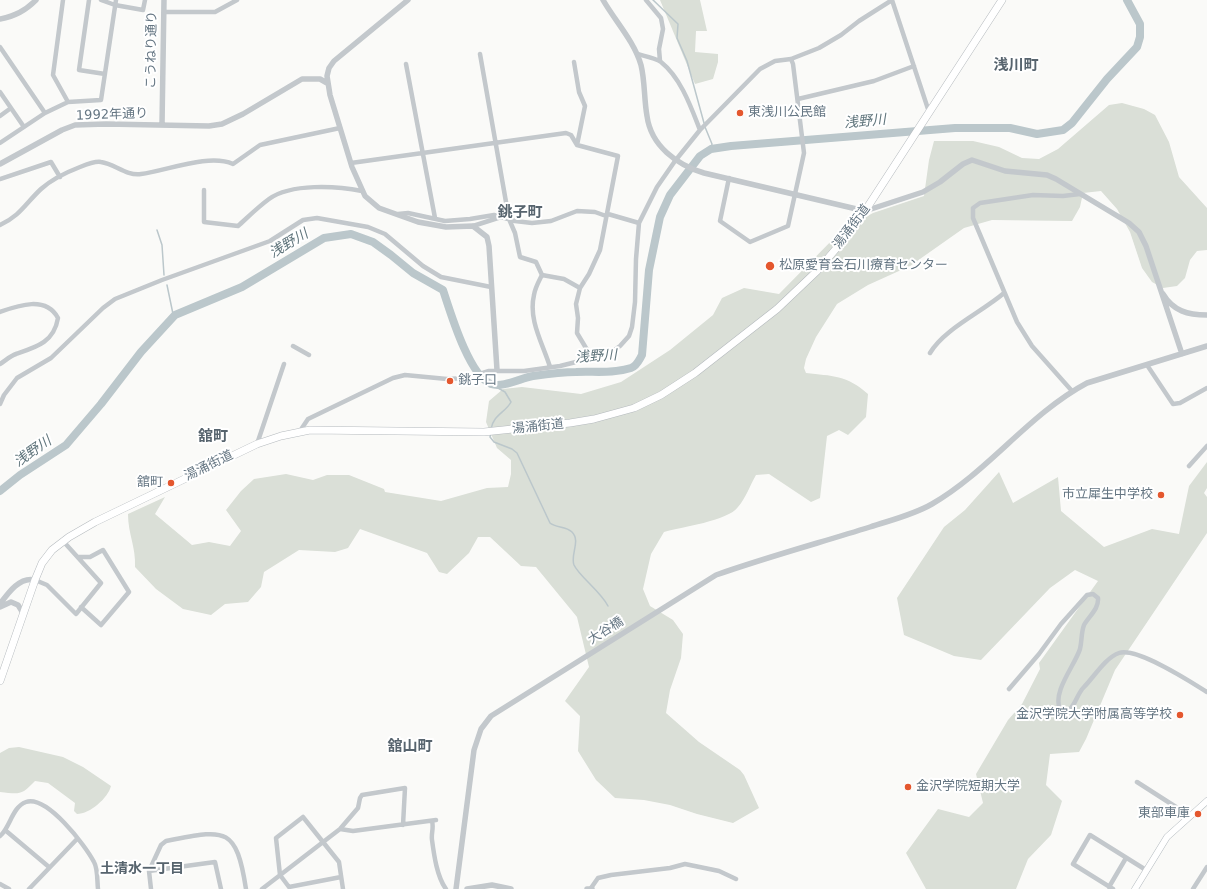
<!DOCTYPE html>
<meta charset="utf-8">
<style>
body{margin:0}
canvas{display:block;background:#fafaf8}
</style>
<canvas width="1207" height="889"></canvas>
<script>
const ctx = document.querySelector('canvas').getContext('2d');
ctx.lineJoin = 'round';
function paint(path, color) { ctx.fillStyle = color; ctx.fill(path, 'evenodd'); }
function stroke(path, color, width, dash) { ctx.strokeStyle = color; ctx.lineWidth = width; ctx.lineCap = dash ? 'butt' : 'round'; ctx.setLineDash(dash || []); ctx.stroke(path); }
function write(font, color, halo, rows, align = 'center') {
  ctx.font = font + ' "DejaVu Sans","Noto Sans JP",sans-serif'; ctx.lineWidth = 4; ctx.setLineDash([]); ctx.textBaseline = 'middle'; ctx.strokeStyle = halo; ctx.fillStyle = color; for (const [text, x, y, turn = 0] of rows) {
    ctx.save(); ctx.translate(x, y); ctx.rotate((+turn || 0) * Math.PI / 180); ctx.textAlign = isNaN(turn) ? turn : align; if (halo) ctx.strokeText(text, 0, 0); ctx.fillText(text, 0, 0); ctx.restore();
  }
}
const green = new Path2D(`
 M660,0H700L707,31H696L695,52L718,54V62L713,79L695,84Z
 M1122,103L1144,109L1155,115L1169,142L1179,177L1207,208V250L1197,251L1190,260L1185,278L1177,286L1163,288L1152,282L1142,268L1130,232L1117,209L1101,191L1083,193L1080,207L1072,221L992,220L964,228L910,266L868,285L837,304L816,337L806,359L804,368L806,373C832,376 847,375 868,394L866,417L848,435L839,430L827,436L820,498L811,502L769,474L756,475C750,485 746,498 738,507C728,521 681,527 664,532L651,554L643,589L650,606L673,620L683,634L681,658L670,690L666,713L699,742L740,770L744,775L759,808L733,823L697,814L670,805L644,800L615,798L596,780L578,751L580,716L565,701L589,667L577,617L536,567L521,566L490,537H478L469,553L447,574L439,572L427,553L360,529L348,548L335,552L299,550L264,572L261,587L248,602L225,604L211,615L183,609L156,589L135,567C136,547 128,534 128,514L165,497L155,514L192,545L209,542L230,546L241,531L226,510L241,491L254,479L286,474L313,480L327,475H349L384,489L385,492L441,501L487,488L508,487L511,474V460L497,448L486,422L489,401L503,389L522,387L581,394L621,382L670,350L713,315L722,298L744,288L779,294L842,230L873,213L924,196L929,160L934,141H973L999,147L1022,158L1039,159L1058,149L1109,105Z
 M1207,462V488L1204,493L1207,497V533L1115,670L1086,739L1079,752L1050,754L1046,785L1062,801L1051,835L1028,859L1016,889H926L906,853L938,809L969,817L983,803L976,774L1008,720L1022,704L1040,669L1039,663L1098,581L1075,570L1050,588L981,660L954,656L904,635L897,598L944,527L965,510L999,472L1013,503L1058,477L1061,511L1104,547L1152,529L1179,534L1189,486Z
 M19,747L63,757L83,767L111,786C108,798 90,814 77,814L74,811L75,803L48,783L35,781C21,796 19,794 0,792V753L9,748Z`);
const stream = new Path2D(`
 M653,0L678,24L677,38L687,61L704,123
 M705,127L712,144L711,149
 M157,230L162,245L164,275
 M167,285L173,314L175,315
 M491,429C493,415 506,412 511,402L505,392L491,384
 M491,433L490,437L494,442L512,449L517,453L550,523C556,528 566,526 572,532C581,541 570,555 574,565C579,576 601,592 608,606`);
const river = new Path2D(`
 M0,491L20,475L66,445L101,404L141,352L175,315L242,287L324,238L351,234L373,242L391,255L413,273L443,290C450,311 469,376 491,384C503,388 521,378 533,376C547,374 562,372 576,372C593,371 613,374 631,368C637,366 639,360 642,355L649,270L660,217L670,195L700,156L711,149L731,146L955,128H1010L1037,134L1063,130L1072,123L1107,79L1137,47L1140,37V24L1127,0`);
const minor = new Path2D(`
 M63,0L53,75L68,102
 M89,0L79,70L105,74
 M101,0L115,5L143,10L145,0
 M646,0L661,18L663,29L659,49L660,61
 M892,0L929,112
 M164,12H215L237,0
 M0,47L45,113
 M480,54L509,219L515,233L520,257L536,262L542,275L564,279L580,288
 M637,54C644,56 655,58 661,62C681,78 691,107 700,130
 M574,62L579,92L585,106L577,145
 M406,64L435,218
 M0,92L24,127
 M798,99L874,81L914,66
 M0,116L11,108
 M0,143L45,113L68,102L101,100L116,0
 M351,163L566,133L571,135L577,145L618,156L600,250L589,274L580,288L576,304L578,318L577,333L592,358
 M729,178L720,221L750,242L788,226L804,153L793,64L791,59
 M0,179L51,162L60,177
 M204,190V222L238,226C248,217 258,207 269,199C291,183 337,186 362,191
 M398,214L408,213L445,221L470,219L494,215L501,217
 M608,214L639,223
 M0,225C21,215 25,204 41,189C51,180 67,172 80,167C85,165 96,161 101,162C115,164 126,176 141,174C166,171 209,153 233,164L260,145L340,128
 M473,226L501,217L515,221L532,223L551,221L577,211L595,212L606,216
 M542,275C539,281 535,288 534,295C528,320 543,344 550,367
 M0,312C19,305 46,296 58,318C54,342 37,347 16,354C10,356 5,361 0,364
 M293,346L309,355
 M930,353C944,329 982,312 1004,293
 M1147,365L1173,404L1180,403L1207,388
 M1072,391L1032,346L1017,322L973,218V208L980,203L1033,195L1063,196L1080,194
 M0,404L4,395L17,378L51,358L103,308L115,299L162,280L270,241L303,220L317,218L368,227L385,234L423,266L441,277L491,287
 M300,431L308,419L393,378L405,375L447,379L467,378L489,371H524L560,366L592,358L613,351L620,346L629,336L632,327L635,302L636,259L639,223L657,187L675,161L700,130L760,69L775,61L791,59L819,48L841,35L859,21L892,0
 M257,444L284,364
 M1189,466L1207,446
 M79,557H90L103,550L129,592L101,625L81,607
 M35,580L47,585L76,614L101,583L63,541
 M1009,689L1039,654L1061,624L1087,595L1093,594L1098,598C1099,609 1089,616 1084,625C1081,633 1082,641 1080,649C1075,665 1052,692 1060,709L1062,710H1069C1076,704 1077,694 1084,687C1094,677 1105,658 1119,653C1137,647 1191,682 1207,692
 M1137,782L1190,816
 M432,821C434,828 431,833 432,840C434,855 437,877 446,889
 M340,829L353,831L436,820
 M5,830L49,867
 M0,836C10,828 12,807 26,802C47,795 85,845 94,862C98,869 97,881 98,889
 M149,871L215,862L221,889
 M341,877L289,887L280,875L276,838L303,817L339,862L343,889
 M0,884L9,889
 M1109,887L1126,858
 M591,888L598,878L611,875L670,868L685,864L719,871L736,879
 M29,889L77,839
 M151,889L149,871L161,845L166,841C224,830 236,824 246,889
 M262,889L340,829L358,808L360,798L362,795L405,788L403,825
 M1113,889L1073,864L1090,835L1146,870
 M1193,889L1207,867`);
const tertiary = new Path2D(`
 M408,0L334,61L329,68L327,76L330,95L352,167L365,196L379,208L418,222L446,227L473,226L487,237L489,246L497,370
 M603,0C615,21 634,41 641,65C645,81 644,100 647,116C651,146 677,165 704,173L865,211L923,192L940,182L963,164L972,160L1005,171L1047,175L1056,179L1129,223L1139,232L1146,246L1182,354
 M0,19C15,16 25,11 36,0
 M162,125L164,0
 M0,164L62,130L75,125L106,124L209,126L222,124L243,114L302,79H320L327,83
 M1163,294C1173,311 1188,315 1207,315
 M0,604C8,593 20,576 35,580
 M0,607L11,602L18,605L23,613
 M456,889L474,750L481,729L491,716L716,575C767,557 819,543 870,527C891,520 913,515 932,504C989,471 1029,414 1087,383L1207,346
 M467,889L492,885L511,889
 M587,889H592`);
const secondary = new Path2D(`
 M1135,889L1167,837L1207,801`);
const primary = new Path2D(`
 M0,681L35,580L42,563L52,550L69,537L95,522L257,444L281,436L310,430L484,432L570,423L594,419L634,408L661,395L695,373L777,309L817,271L852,230L865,211L1002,0`);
const markers = [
 [740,113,4,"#e4572e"],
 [770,266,5,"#e4572e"],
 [450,381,4,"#e4572e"],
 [171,483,4,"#e4572e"],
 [1161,495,4,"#e4572e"],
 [1180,715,4,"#e4572e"],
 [908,787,4,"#e4572e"],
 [1198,814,4,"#e4572e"]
];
const streetNames = [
 ["こうねり通り",152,50,-89],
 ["1992年通り",112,115,-2],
 ["湯涌街道",852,227,-53],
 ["湯涌街道",538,427,-6],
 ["湯涌街道",209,466,-26],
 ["大谷橋",606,631,-32]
];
const poiNames = [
 ["東浅川公民館",748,113],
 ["松原愛育会石川療育センター",779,266],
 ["銚子口",458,381],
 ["舘町",163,483,"right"],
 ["市立犀生中学校",1153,495,"right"],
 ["金沢学院大学附属高等学校",1172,715,"right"],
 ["金沢学院短期大学",916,787],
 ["東部車庫",1190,814,"right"]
];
const waterNames = [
 ["浅野川",865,122,-5],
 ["浅野川",289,244,-31],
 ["浅野川",596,357,-4],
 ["浅野川",33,452,-35]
];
const neighbourhoodNames = [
 ["土清水一丁目",142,869]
];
const quarterNames = [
 ["浅川町",1016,66],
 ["銚子町",520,213],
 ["舘町",213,437],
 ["舘山町",410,747]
];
paint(green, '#dadfd7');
stroke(stream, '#bbc7cb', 1.5);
stroke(river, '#bbc7cb', 8);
stroke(secondary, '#b3babf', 7);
stroke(primary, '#b5babe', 8);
stroke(minor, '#c3c8cc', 4.5);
stroke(tertiary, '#c3c8cc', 5.5);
stroke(secondary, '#fff', 6);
stroke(primary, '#fff', 7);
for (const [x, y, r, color] of markers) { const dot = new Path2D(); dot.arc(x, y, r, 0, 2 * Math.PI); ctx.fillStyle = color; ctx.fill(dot); stroke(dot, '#fff', 1.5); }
write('13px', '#657683', '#fff', streetNames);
write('13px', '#657683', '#fff', poiNames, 'left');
write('italic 14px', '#60757c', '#fff', waterNames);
write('bold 14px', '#57646e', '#fff', neighbourhoodNames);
write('bold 15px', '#57646e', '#fff', quarterNames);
</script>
